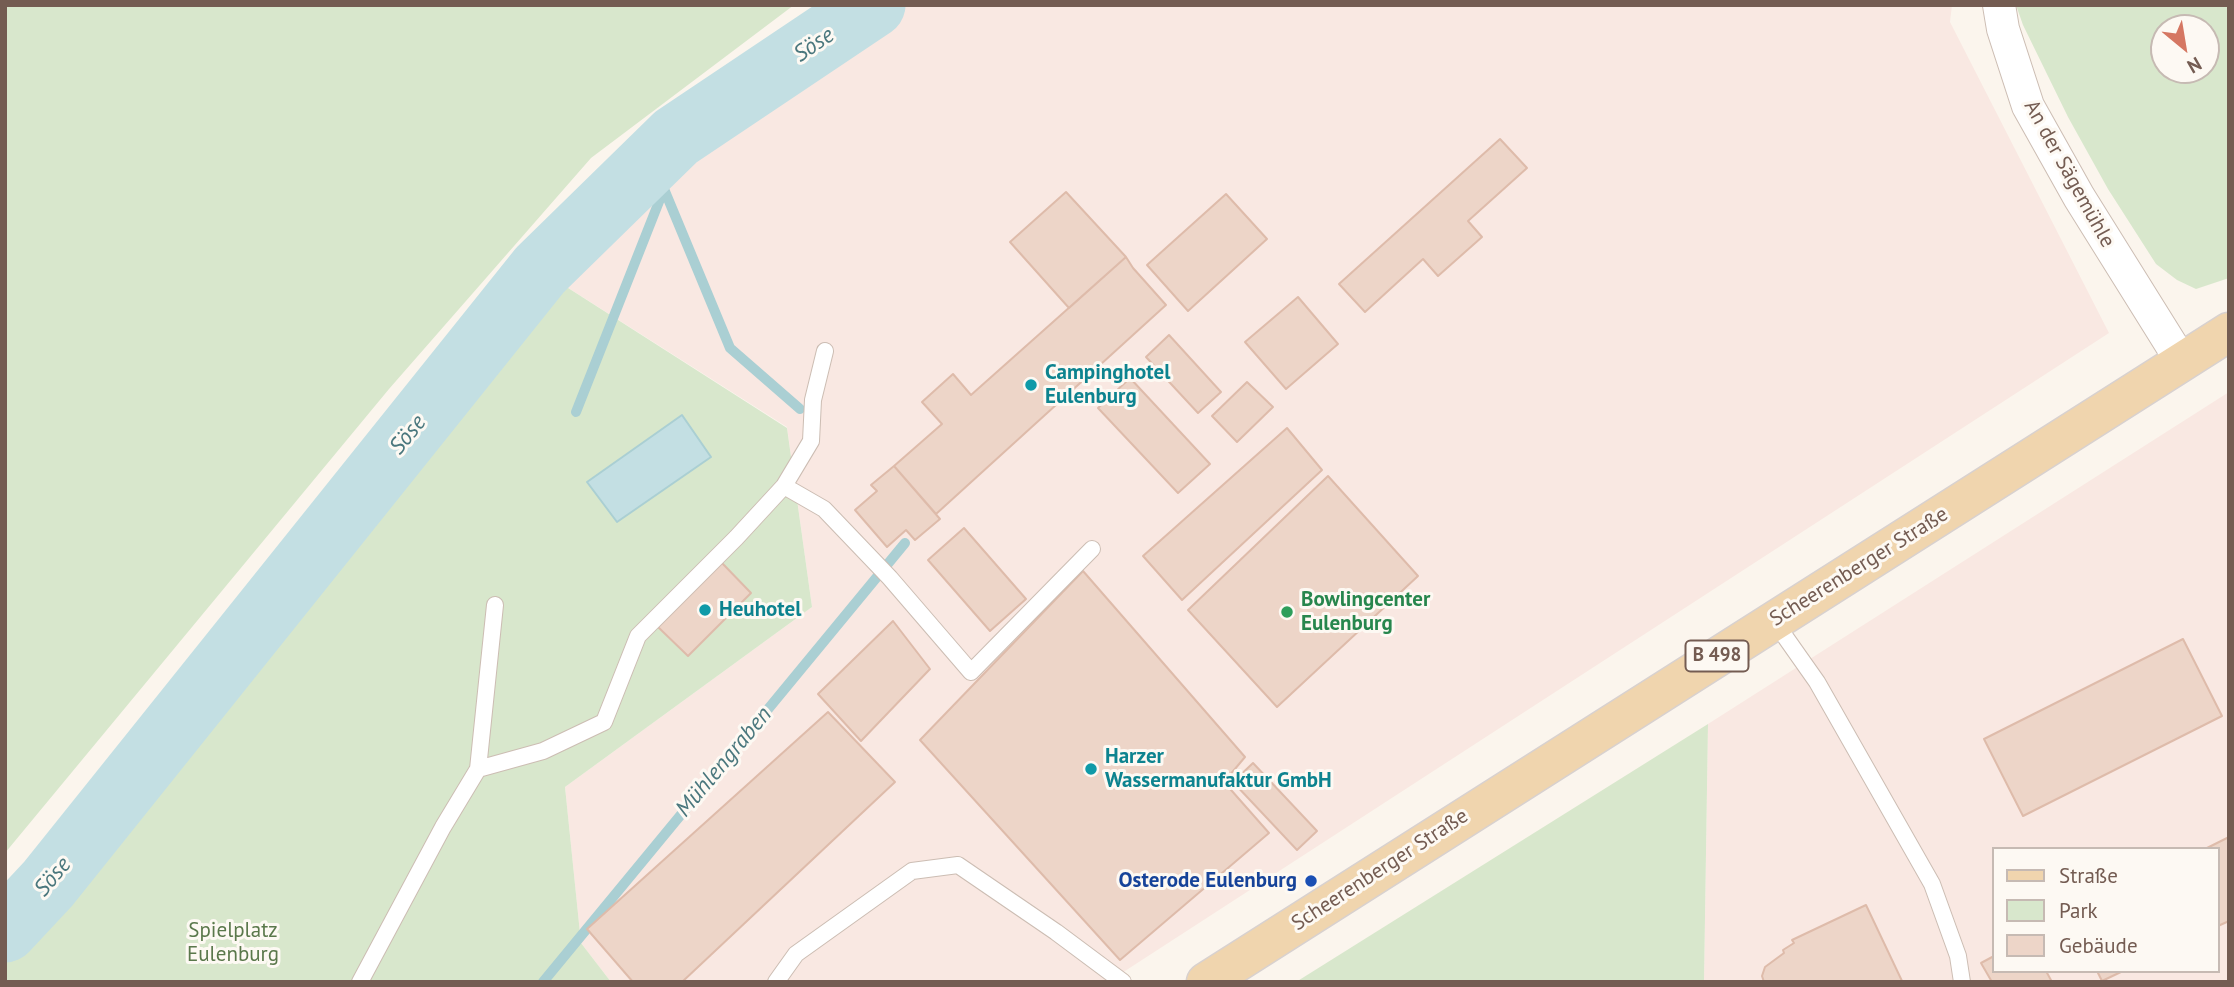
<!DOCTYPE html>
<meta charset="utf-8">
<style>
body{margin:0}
#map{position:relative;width:2234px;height:987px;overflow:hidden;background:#fbf5ed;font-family:"PT Sans",sans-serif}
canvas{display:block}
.frame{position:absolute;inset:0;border:7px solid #745c52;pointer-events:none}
.legend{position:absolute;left:1992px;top:847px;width:228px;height:126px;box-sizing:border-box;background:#fdf9f3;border:2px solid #c6bab3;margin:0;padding:9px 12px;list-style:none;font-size:21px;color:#745c52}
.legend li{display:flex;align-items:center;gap:14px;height:35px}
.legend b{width:35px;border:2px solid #c6bab3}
.north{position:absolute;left:2150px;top:14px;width:70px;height:70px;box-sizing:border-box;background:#fdf9f3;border:2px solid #c6bab3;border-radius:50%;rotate:150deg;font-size:19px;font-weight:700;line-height:28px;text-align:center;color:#745c52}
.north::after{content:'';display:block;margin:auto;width:24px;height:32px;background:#d57762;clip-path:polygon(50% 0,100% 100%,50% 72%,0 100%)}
</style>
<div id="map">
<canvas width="2234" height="987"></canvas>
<div class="frame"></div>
<ul class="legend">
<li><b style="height:9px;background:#f0d5ae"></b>Straße</li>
<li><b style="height:19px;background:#d8e7cc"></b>Park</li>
<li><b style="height:19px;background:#edd5c8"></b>Gebäude</li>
</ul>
<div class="north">N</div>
</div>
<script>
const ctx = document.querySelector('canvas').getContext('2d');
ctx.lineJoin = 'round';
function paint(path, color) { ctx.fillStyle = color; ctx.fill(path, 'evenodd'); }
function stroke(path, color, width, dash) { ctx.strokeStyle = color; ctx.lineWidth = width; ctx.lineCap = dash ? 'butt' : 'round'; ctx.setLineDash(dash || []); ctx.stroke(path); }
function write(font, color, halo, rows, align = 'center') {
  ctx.font = font + ' "PT Sans",sans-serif'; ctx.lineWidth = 6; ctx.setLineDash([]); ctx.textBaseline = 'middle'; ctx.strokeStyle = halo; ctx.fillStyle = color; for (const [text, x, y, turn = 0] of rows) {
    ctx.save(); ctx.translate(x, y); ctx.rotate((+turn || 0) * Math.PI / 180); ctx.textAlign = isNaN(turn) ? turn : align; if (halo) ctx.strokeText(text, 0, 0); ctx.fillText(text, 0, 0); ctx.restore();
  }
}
const commercial = new Path2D(`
 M873,5H1952L1950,22L2109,333L1108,982H611L581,943L565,787L812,607L787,427L540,270L676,137Z
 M2229,392V982H1704L1708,724ZM1994,849H2218V971H1994Z`);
const green = new Path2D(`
 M5,5H794L591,158L389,389L5,853Z
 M2016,5H2229V278L2196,289L2177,280L2156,264L2108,189L2068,117L2023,25ZM2164,28H2206V70H2164Z
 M540,270L787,428L812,607L565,787L581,943L611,982H5V939L147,774Z
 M1708,724L1704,982H1296Z`);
const water = new Path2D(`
 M682,415L711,457L617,522L587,482Z`);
const stream = new Path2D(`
 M664,189L730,348L800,409
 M576,412L664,189L676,137
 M543,982L905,543`);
const river = new Path2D(`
 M5,930L48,884L540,270L676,137L873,5`);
const building = new Path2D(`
 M1500,139L1527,168L1468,221L1482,237L1438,276L1423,259L1365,312L1339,284Z
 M1066,192L1126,257L1069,308L1010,242Z
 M1226,194L1267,239L1188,311L1147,265Z
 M1126,257L1133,268L1166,305L936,514L894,466L942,424L922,402L953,374L971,395Z
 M1298,297L1338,344L1286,389L1245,342Z
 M1169,335L1221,392L1198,413L1146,357Z
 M1130,378L1210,464L1178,493L1098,408Z
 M1247,382L1273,407L1237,442L1212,416Z
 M1287,428L1322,470L1182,600L1143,556Z
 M894,466L940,519L915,540L906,530L887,547L855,510L877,491L871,485Z
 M1328,476L1418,576L1277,707L1188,610Z
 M964,528L1026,599L990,631L928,560Z
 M722,563L751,593L688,656L658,627Z
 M1083,571L1245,757L1224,782L1269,833L1120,960L920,740Z
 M893,621L930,669L861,741L818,694Z
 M2183,639L2222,716L2023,816L1984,739Z
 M828,712L895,782L682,982H633L587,929Z
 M1253,763L1317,831L1297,850L1233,782Z
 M2229,837V921L2218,926V849H2205Z
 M1866,905L1902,981L1764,982L1762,976L1765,967L1784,953L1783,950L1794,943L1792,940Z
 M1994,956V971H2046L2052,982H1992L1981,963Z
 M2097,971H2123L2102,981Z`);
const service = new Path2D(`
 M784,486L824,509L890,578L971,672L1092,549
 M1774,621L1817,682L1932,884L1958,956L1962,982
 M478,769L495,605
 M360,982L443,827L478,769L543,751L604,722L638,636L736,538L784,486L811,441L813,400L825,351
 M776,982L796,954L912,871L958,865L1056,932L1123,982`);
const minor = new Path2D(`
 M1999,5L2003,29L2028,106L2079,197L2182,362`);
const primary = new Path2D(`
 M1206,982L2229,332`);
const markers = [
 [1031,385,7,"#0f9aa8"],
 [705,610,7,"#0f9aa8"],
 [1287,612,7,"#2e9e5b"],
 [1091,769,7,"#0f9aa8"],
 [1311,881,7,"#1a4fb4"]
];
const shields = [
 [1717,656,63]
];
const shieldNames = [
 ["B 498",1717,656]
];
const streetNames = [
 ["An der Sägemühle",2069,174,61],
 ["Scheerenberger Straße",1859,567,-32],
 ["Scheerenberger Straße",1380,870,-33]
];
const cultureNames = [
 ["Campinghotel",1045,373],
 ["Eulenburg",1045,397],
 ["Heuhotel",719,610],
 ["Harzer",1105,757],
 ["Wassermanufaktur GmbH",1105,781]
];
const leisureNames = [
 ["Bowlingcenter",1301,600],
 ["Eulenburg",1301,624]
];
const transitNames = [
 ["Osterode Eulenburg",1297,881]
];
const parkNames = [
 ["Spielplatz",233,931],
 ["Eulenburg",233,955]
];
const waterNames = [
 ["Söse",814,45,-34],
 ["Söse",408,435,-51],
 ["Mühlengraben",724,762,-50],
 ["Söse",53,877,-50]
];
paint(commercial, '#f9e8e2');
paint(green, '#d8e7cc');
paint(water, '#c3dfe3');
stroke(water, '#aacfd3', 2);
stroke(stream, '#aacfd3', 10);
stroke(river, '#c3dfe3', 65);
paint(building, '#edd5c8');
stroke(building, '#debbaa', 2);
stroke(service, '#ccbdb3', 18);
stroke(minor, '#ccbdb3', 34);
stroke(primary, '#d8d1cf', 41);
stroke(service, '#fff', 16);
stroke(minor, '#fff', 32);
stroke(primary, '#f0d5ae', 38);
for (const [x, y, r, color] of markers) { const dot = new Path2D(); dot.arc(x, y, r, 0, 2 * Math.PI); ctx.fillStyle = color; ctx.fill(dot); stroke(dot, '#fdf9f3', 2.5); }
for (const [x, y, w] of shields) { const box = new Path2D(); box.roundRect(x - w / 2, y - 15.5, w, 31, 5); ctx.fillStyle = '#fdf9f3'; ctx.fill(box); stroke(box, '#745c52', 2); }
write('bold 19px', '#745c52', null, shieldNames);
write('21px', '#745c52', '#fdf9f3', streetNames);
write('bold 21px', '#0d838f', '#fdf9f3', cultureNames, 'left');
write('bold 21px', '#27864d', '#fdf9f3', leisureNames, 'left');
write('bold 21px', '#164399', '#fdf9f3', transitNames, 'right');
write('21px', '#5a784b', '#fdf9f3', parkNames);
write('italic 23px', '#4a777d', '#fdf9f3', waterNames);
</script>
